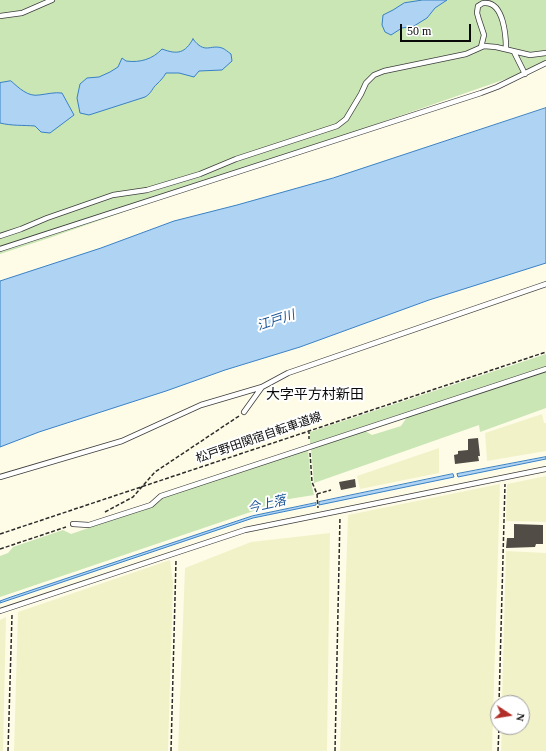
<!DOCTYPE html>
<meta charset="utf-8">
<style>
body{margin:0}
#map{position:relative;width:546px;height:751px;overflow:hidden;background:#fefce7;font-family:"Times New Roman",serif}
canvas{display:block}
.north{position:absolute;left:490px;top:695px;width:40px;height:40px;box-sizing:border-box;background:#fff;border:1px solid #9d9d9d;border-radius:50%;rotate:102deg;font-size:11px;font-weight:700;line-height:16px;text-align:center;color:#0a0a0a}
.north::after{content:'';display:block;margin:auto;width:14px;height:18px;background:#b22f29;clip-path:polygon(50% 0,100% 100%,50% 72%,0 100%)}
.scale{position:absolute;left:400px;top:24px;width:71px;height:18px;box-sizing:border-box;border:2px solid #0a0a0a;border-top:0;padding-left:5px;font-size:12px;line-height:14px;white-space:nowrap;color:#0a0a0a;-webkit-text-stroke:3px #fff;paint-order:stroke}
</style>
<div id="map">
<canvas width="546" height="751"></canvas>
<div class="north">N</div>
<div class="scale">50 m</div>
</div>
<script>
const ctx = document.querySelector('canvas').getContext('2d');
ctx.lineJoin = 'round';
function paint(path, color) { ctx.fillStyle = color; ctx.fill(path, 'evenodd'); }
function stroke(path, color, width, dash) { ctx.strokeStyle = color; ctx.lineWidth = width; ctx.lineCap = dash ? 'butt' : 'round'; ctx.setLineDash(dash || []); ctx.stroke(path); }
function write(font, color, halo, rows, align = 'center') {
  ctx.font = font + ' "Times New Roman","Noto Sans JP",serif'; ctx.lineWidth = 4; ctx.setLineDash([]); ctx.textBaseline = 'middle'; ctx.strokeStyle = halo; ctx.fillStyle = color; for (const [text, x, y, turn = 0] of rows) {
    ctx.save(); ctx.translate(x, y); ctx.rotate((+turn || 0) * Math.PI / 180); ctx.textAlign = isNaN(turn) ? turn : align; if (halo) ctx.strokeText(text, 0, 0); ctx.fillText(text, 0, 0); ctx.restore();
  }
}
const farmland = new Path2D(`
 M542,414L544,423H546V451L487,461L485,433Z
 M439,448V473L360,489L357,476Z
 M546,476V522L506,521L507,484Z
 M500,484L492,751H340L348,515Z
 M330,533L327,751H178L185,568L251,542Z
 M506,551L546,553V751H501L502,727H522V703H502Z
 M170,560L173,582L168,751H14L18,612Z
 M6,617L3,751H0V620Z`);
const green = new Path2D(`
 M0,0H546V65L49,238L0,254Z
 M546,354V366L310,444V432Z
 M546,371V408L480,432L479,425L314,483L311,449L365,431L372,435L401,426L407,417Z
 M308,450L311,482L314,495L289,499L0,597V556L8,553L13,547L63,530L71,534L153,506L162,497Z`);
const water = new Path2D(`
 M423,0H447L435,8L427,18L414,26L402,28L391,35L385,32L382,25L383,15L393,10L404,3Z
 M193,39C205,55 210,44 222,48C225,49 228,52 231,54L232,61L222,70L199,71L194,77L179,73H166C163,78 161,80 157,84C152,88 152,93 145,97L89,115L80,113L77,98L80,84L87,78L99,77L110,72L118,67L122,58L126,61C140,63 153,59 162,49C178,55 185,53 193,39Z
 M11,81C19,88 28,97 39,95C48,94 54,92 62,93L74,115L50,133L41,132L35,126C23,125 12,126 0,123V83Z
 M546,108V263L429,300L300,347L225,370L166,391L39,432L0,447V281L101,248L174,221L237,205L333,178Z
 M546,457V459L458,477L457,474Z
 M453,474L454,477L319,505V502Z
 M316,503V505L253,518L0,603V601L11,597L252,516Z`);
const building = new Path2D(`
 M478,438L480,456H478L479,461L455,464L454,455L458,454V451L468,450V439Z
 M355,479L356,487L341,490L339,482Z
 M514,524L543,525V544H536L535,547L506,548L507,538H514Z`);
const path = new Path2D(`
 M309,430V439
 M310,453L312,482L317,494L318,508
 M317,494L331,490
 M105,512L133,497L155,472L239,416
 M0,534L546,352
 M0,549L66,527
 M499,703L505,484
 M8,751L12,615
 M171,751L176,560
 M335,751L340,517
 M498,751L499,727`);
const service = new Path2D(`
 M0,16L22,13L52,0
 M481,47L484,35L479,20L477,13L478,6C480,5 482,3 484,3C504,1 506,37 506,49
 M514,52L525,74
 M0,236L21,229L47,218L113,195L147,190L200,174L236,159L337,126L346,119L361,94L366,83L374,75L384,71L466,54L484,46L496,47L530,55L546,53
 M0,249L481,93L497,87L546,63
 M244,412L262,387
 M0,477L122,441L201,405L262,387L288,373L546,284
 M73,524L89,525L151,505L161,496L546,369
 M0,611L245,530L546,469`);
const streetNames = [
 ["松戸野田関宿自転車道線",259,438,-19]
];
const waterNames = [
 ["江戸川",276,321,-18],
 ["今上落",267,505,-13]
];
const quarterNames = [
 ["大字平方村新田",315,395]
];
paint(farmland, '#f2f2c9');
paint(green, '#c9e6b4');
paint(water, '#aed3f3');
stroke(water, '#3981c6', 1);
paint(building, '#524c47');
stroke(service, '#3d3d3d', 6);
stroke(path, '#2c2c2c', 1.5, [4, 2]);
stroke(service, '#fff', 4.5);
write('12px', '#0a0a0a', '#fff', streetNames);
write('italic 13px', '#1a5494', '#fff', waterNames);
write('14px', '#0a0a0a', '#fff', quarterNames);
</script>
